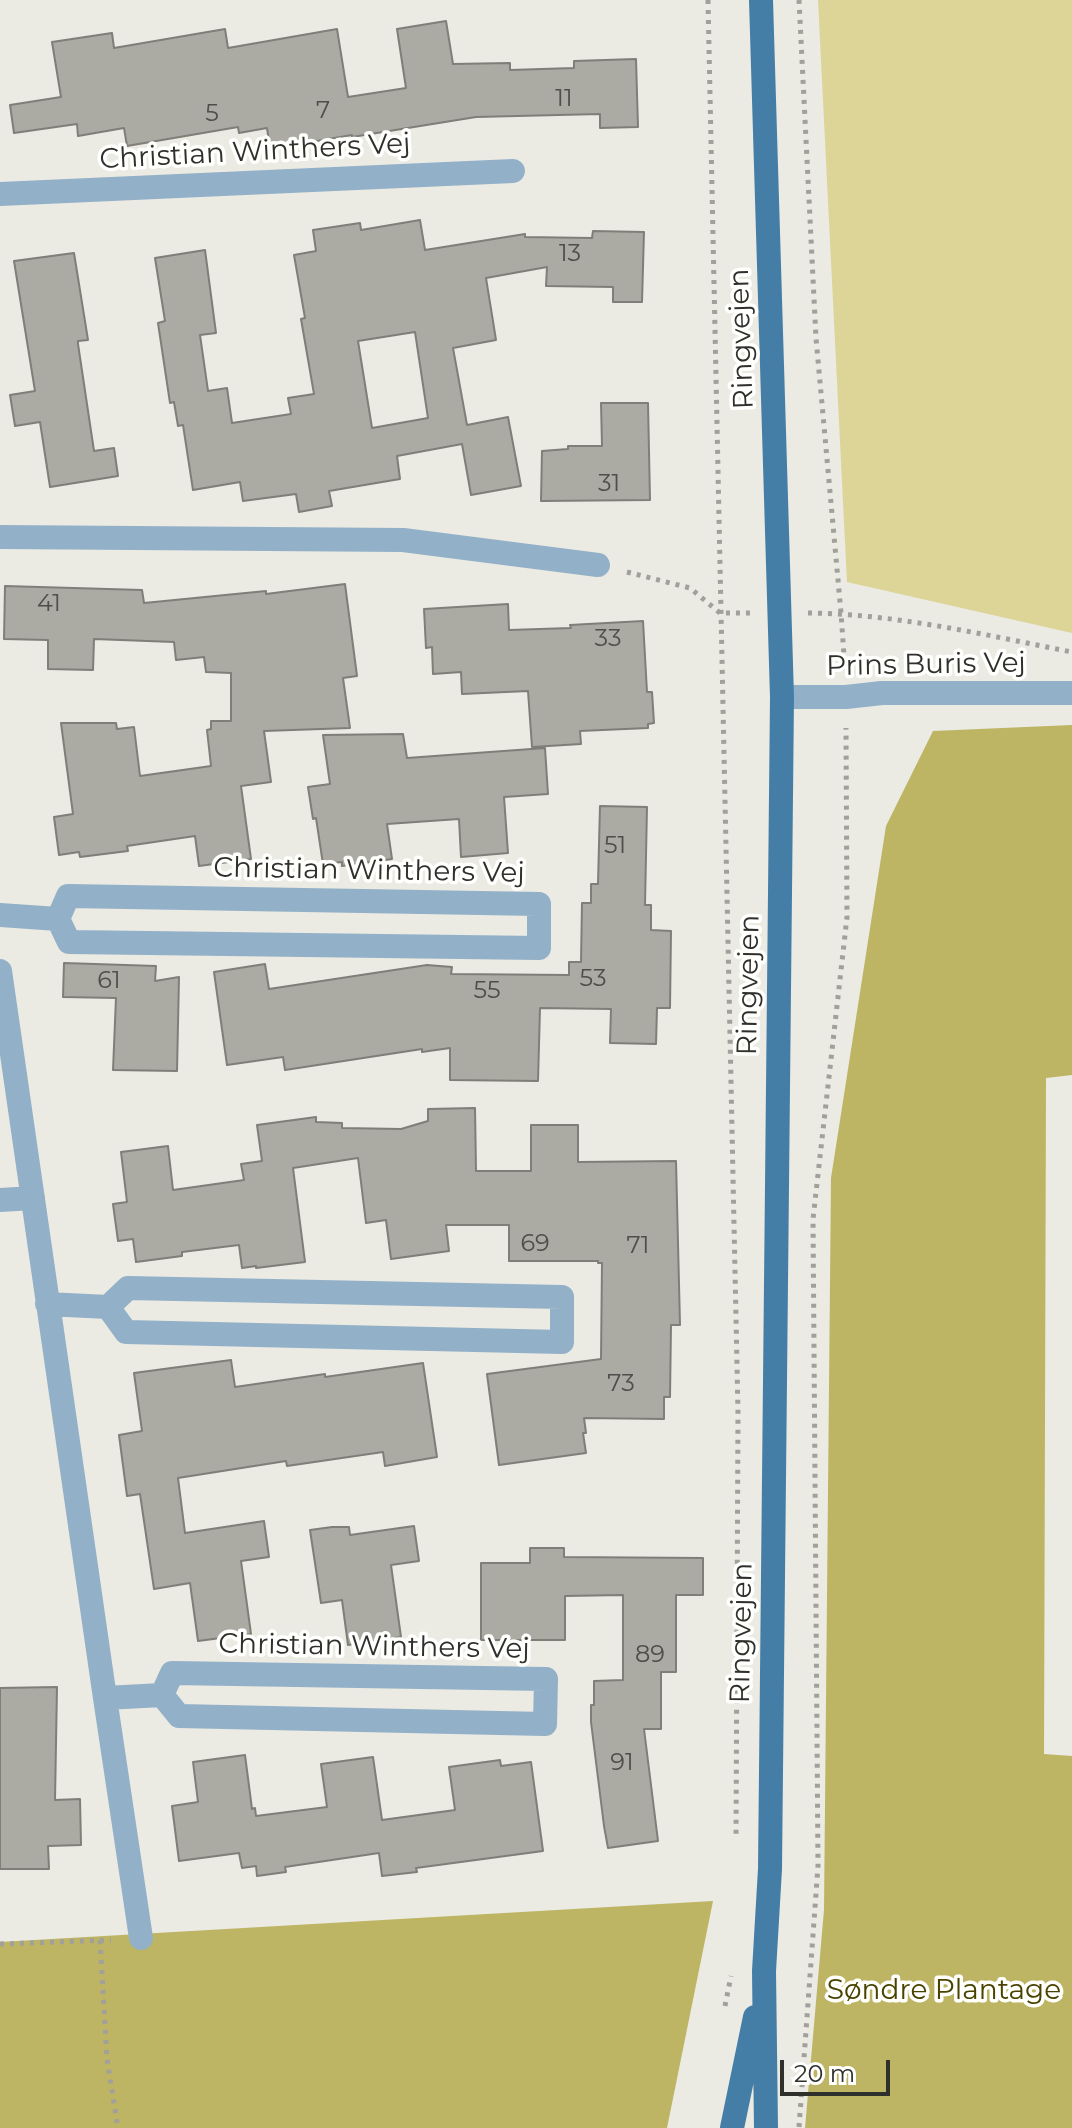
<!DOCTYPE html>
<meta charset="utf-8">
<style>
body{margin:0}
#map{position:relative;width:1072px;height:2128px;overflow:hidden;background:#ebeae3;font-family:Montserrat,sans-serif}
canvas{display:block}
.scale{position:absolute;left:780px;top:2060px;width:110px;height:36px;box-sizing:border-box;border:4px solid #2f2f2c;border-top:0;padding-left:10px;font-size:24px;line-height:28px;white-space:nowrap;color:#2f2f2c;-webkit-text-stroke:6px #fffffe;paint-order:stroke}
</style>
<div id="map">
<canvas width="1072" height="2128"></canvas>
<div class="scale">20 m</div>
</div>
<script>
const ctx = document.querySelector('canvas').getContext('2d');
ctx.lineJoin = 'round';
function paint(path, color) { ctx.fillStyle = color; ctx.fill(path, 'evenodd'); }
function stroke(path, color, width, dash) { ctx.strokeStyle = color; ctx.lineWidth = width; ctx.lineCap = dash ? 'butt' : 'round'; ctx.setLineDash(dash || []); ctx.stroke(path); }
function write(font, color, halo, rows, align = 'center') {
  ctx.font = font + ' Montserrat,sans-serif'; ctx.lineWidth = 7; ctx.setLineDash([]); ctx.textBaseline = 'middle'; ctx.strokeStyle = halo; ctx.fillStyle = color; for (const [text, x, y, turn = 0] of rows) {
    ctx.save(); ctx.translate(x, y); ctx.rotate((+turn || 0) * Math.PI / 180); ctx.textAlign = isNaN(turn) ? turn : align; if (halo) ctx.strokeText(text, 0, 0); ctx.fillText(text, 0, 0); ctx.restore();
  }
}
const green = new Path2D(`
 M818,0H1072V633L847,582Z`);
const forest = new Path2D(`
 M1072,725V1075L1046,1078L1044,1754L1072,1756V2128H805L824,1910L831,1178L886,826L933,731Z
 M713,1901L667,2128H0V1942Z`);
const building = new Path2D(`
 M446,21L453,64L510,63V70L574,68V61L636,59L638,127L600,128V114L476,117L352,137V135L270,149L267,128L239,133L238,127L127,146L124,128L78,136L77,124L14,133L10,105L61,97L52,42L112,33L114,48L225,29L228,48L337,29L348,97L406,88L397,29Z
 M420,220L425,250L525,234V237L592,238L593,231L644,232L642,302H613V287L546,286L547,267L486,278L496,340L453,348L467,425L508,417L521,486L471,495L462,444L397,456L400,479L329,491L332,506L299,512L296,494L243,501L240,482L193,490L183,425L178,426L174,402L170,403L158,323L165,321L155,258L205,250L216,333L200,335L208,391L227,388L232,423L291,414L288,398L314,394L301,319L305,318L294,255L316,251L313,230L360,223L361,230ZM415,332L428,418L372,428L358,341Z
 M74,253L88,340L78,341V344L94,451L114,448L118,476L50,487L40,422L15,426L10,395L35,391L14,261Z
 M601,403H648L650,500L541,501L542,451L568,449V446H602Z
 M345,584L357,676L343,678L350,728L264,731L271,782L241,786L251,859L199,866L195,836L127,846L128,851L80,857L79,852L59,855L54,817L73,814L61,723H116L117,729L134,727L140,776L211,766L207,730L211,729V721H231V673L206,672L204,657L176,660L174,642L94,639L93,670L48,669V640L4,639L5,586L142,590L144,603L266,591V594Z
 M508,604L509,630L571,628L570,625L643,621L647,692H652L654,723L648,724V728L580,731L581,744L532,747L528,691L462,694L461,672L433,674L432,647L426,648L424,609Z
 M403,734L407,758L545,748L548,794L504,797L508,853L461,857L459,819L387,824L392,859L342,866V862L323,864L316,818L313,819L308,787L330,784L323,735Z
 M600,806L647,807L645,905H651V930L671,931L670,1008H657L656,1044L610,1043L611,1009L540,1008L538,1081L450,1080V1048L422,1052V1049L285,1070L283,1057L227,1065L214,972L265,964L269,989L427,965L452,967L451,974L569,975V962H581L582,903H591V884H598Z
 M64,963L156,966L155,981L179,977L177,1071L113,1070L116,998L63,997Z
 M475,1108L476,1171H531V1125H578V1162L676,1161L680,1325H671L670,1397H664V1419L584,1418L586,1433H583L586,1453L499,1465L487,1374L601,1359L602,1263H598V1261H509V1225H446L449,1251L391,1259L386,1220L366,1223L358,1158L293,1168L305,1262L256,1268V1266L242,1268L239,1245L182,1252V1256L136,1262L133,1239L118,1241L113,1204L127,1202L121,1152L168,1146L173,1190L244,1180L241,1164L262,1161L257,1125L316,1117V1122L342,1123V1128L401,1129L428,1121V1109Z
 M231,1360L235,1387L325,1374V1377L423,1363L437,1457L385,1466L383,1452L287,1466L286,1461L178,1478L185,1533L264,1521L269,1557L241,1561L251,1634L198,1641L190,1583L154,1589L140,1494L127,1496L119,1435L142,1431L134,1373Z
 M414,1526L419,1561L391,1565L401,1637L348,1645L342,1600L321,1603L310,1530L332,1527H349L350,1535Z
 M530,1548H564V1557L703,1558V1595H676V1672H661V1729H644L658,1841L608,1848L604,1826L591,1722V1705H594V1681L623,1680V1595L565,1596V1640H481V1563H530Z
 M57,1687L55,1800L80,1799L81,1845L48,1846L49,1869H0V1688Z
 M245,1755L252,1809L255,1808L256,1816L327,1807L321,1764L373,1757L382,1820L455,1810L449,1767L500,1760L501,1766L531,1762L543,1851L416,1868L417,1872L382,1876L379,1853L285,1867L286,1872L257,1876L256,1866L242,1868L239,1853L179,1861L172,1806L198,1802L193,1762Z`);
const path = new Path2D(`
 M708,0L738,1412L736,1839
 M799,0L816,338L841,613L845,670
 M627,572L690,588L720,613H750
 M808,613C897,614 985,635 1072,652
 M100,1940L107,2059L118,2128
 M0,1944L111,1940
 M725,2006L731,1976
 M799,2127L818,1866L813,1219L847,917L846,728`);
const minor = new Path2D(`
 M0,194L513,171
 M0,537L403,540L598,565
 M68,896L539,904V948L69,942L58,919Z
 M0,915L58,919
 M0,971L105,1698L141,1938
 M0,1200L33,1198
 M47,1304L108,1307L128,1288L562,1297V1342L126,1332L108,1307
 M105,1698L162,1695L179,1716L545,1724L546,1679L172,1673L162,1695`);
const tertiary = new Path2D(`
 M782,697H846L882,693H1072`);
const primary = new Path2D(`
 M761,0L782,697L770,1869L764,1971L766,2128
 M732,2128L755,2017`);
const numberNames = [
 ["11",564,99],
 ["7",323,111],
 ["5",212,114],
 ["13",570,254],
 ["31",609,484],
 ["41",49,604],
 ["33",608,639],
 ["51",615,846],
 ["53",593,979],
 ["61",109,981],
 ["55",487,991],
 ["69",535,1244],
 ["71",638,1246],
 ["73",621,1384],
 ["89",650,1655],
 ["91",622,1763]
];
const streetNames = [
 ["Christian Winthers Vej",255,152,-3],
 ["Ringvejen",742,339,-92],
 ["Prins Buris Vej",926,665,-1],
 ["Christian Winthers Vej",369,871,1],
 ["Ringvejen",749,985,-89],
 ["Ringvejen",742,1633,-89],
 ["Christian Winthers Vej",374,1647,1]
];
const parkNames = [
 ["Søndre Plantage",944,1991]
];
paint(green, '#dcd597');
paint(forest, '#bdb563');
paint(building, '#ababa4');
stroke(building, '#7f7e78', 2);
stroke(path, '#a1a09b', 5, [4, 6]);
stroke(minor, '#92b0c7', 24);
stroke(tertiary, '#92b0c7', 24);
stroke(primary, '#447ea7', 24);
write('24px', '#4e4e4a', null, numberNames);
write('28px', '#2f2f2c', '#fffffe', streetNames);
write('28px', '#4a4300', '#fffffe', parkNames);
</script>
